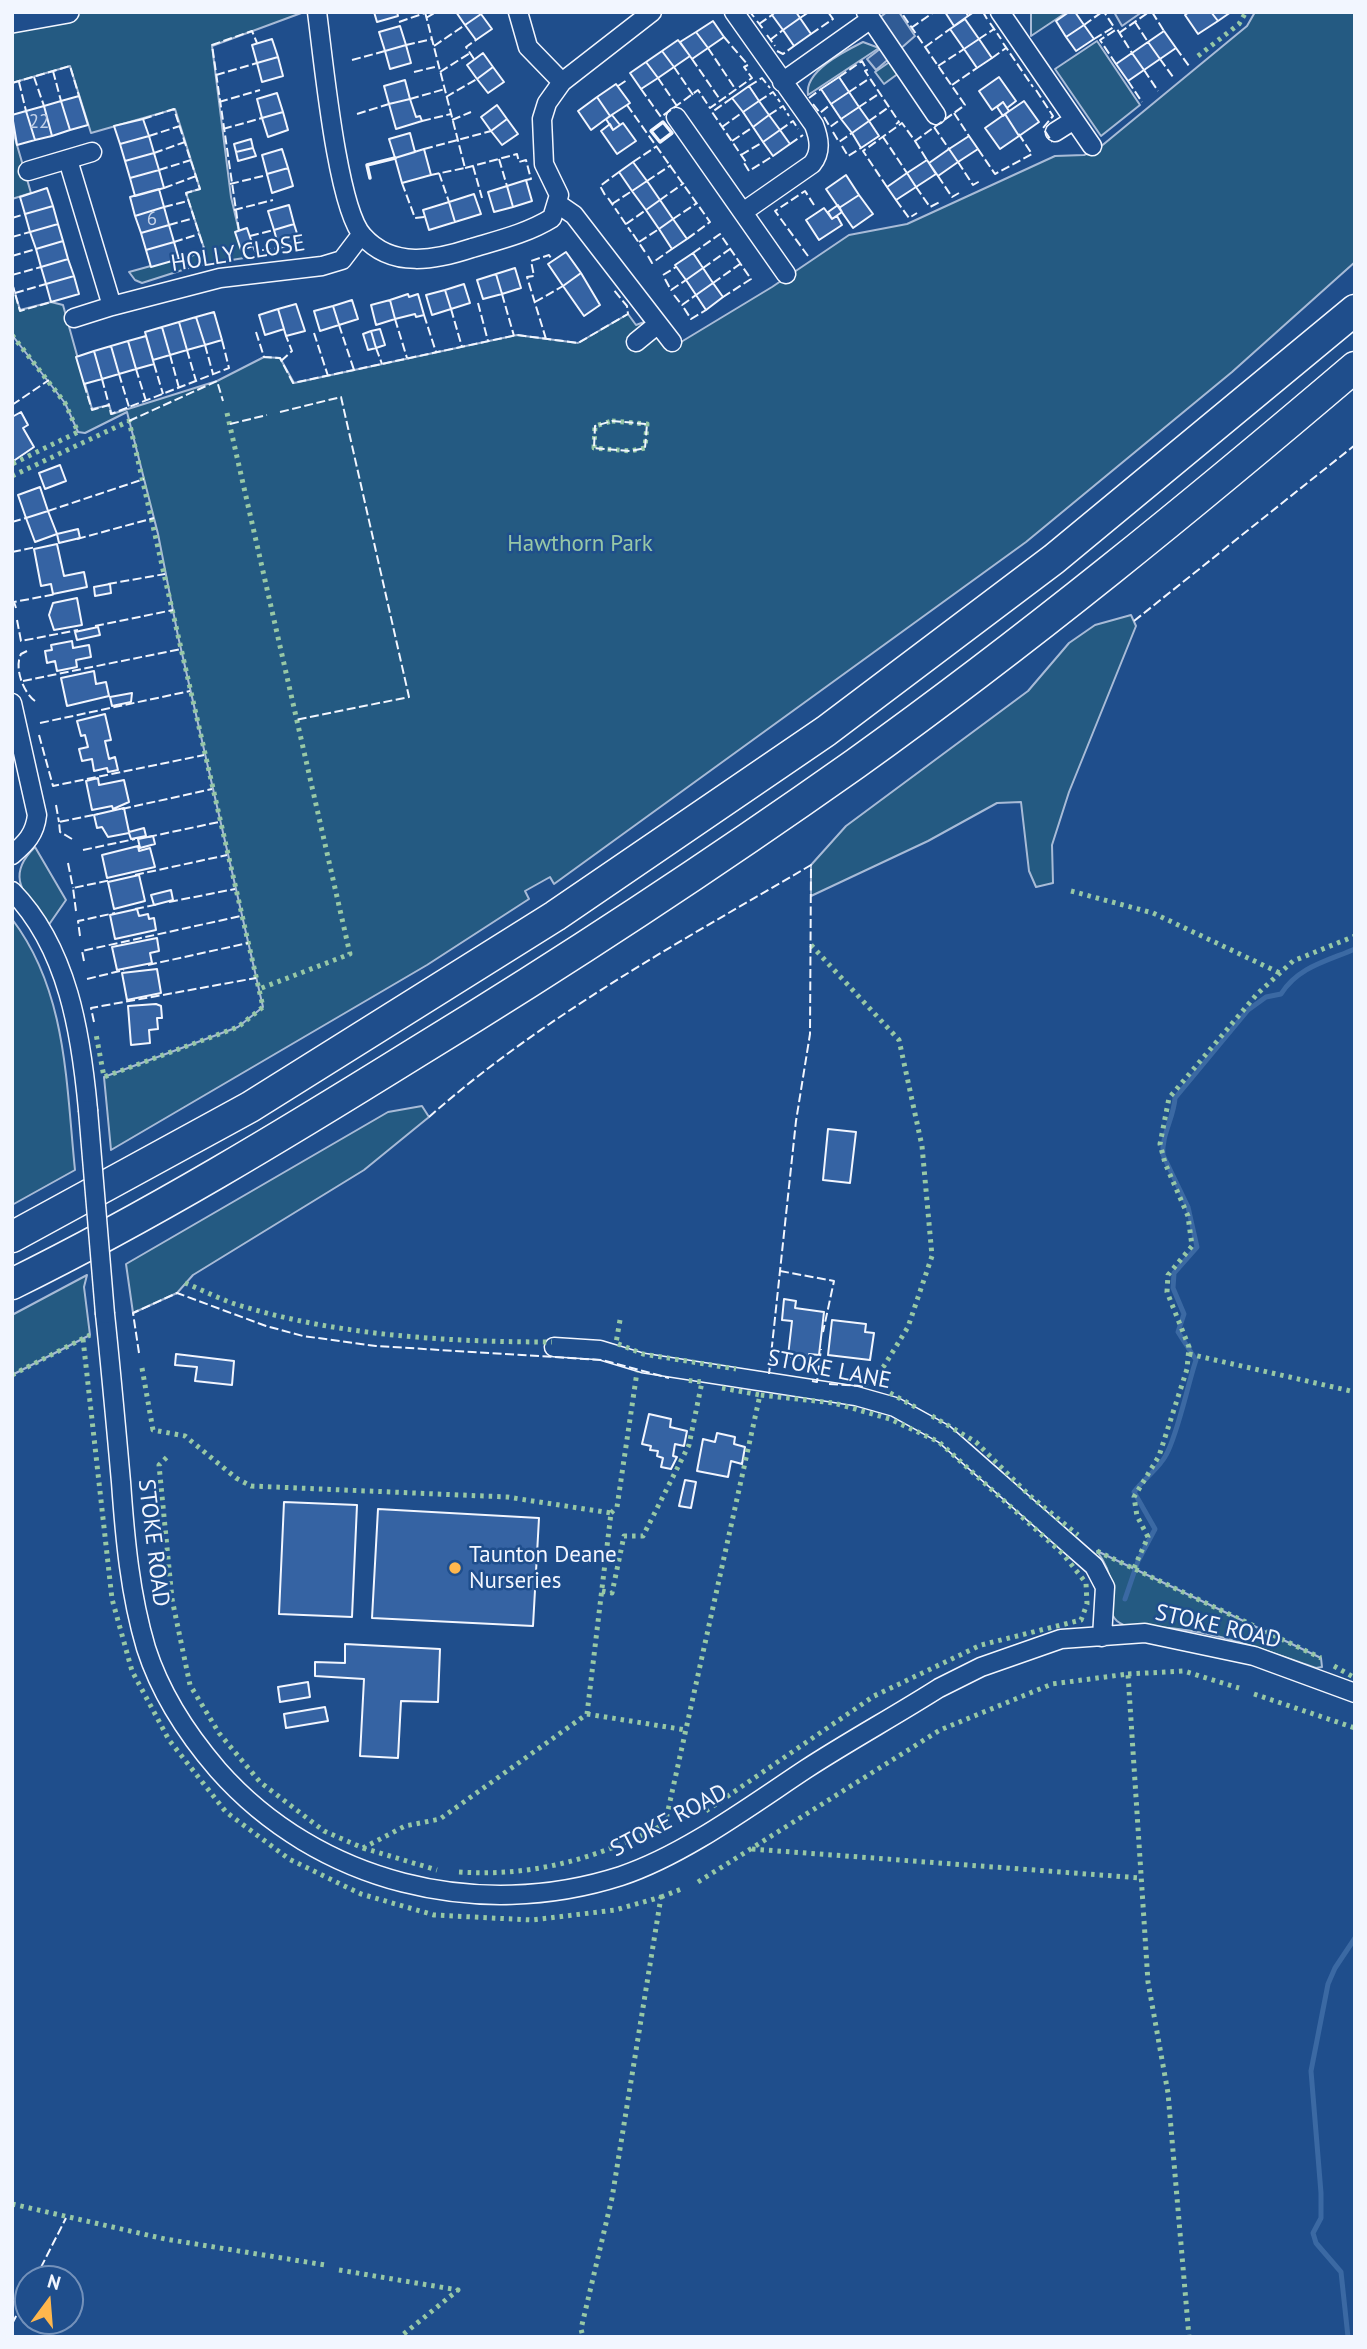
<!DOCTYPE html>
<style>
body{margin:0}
#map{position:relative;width:1367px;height:2349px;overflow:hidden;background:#1f4e8c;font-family:"PT Sans",sans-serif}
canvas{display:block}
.frame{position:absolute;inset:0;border:14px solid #f2f6ff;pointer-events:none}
.north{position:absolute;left:14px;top:2265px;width:70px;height:70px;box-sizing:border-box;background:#1f4e8c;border:2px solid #7391ba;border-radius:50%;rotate:16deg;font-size:19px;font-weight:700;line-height:28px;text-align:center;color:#f2f6ff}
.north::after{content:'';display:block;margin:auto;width:24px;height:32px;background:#ffb74d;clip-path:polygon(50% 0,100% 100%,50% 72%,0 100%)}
</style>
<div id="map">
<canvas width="1367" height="2349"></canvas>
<div class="frame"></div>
<div class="north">N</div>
</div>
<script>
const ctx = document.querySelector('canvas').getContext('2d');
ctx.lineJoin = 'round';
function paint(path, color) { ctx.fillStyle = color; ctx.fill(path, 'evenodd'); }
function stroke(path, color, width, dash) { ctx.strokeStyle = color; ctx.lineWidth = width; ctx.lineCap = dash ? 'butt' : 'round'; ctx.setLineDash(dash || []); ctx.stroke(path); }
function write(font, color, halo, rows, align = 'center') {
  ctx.font = font + ' "PT Sans",sans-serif'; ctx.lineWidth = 5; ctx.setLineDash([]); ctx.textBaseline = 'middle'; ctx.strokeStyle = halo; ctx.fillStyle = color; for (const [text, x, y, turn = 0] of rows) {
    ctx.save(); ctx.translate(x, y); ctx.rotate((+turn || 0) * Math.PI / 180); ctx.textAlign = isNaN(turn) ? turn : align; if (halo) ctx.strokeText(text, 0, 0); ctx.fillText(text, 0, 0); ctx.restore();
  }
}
const green = new Path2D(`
 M72,12H304L212,46L231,197L239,231L236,232L244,258L195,266L142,283L135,280L129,272L205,251L186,193L200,189L175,109L91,133L70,66L12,83V24Z
 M1031,12H1067L1031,36Z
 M1255,12H1355V262L1232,372L1026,542L554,884L550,877L525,891L529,899L427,965L111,1150L104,1077L238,1027L263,1007L178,636L158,534L127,412L85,433L78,432L65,403L12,335V283L20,310L51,302L63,305L92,409L109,405L112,414L217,381L264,357L280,358L294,383L517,335L578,343L628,314L636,325L661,316L681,342L772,287L849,235L907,224L1055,156L1084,155L1099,148L1247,26Z
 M1097,41L1140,105L1101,136L1055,69Z
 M863,42L879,48L808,95C804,71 845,51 863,42Z
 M891,61L899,73L884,84L875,72Z
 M12,128L31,193L12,199Z
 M1131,615L1136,626L1069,792L1052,845L1053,883L1036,887L1029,871L1021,802L997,803L928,841L811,896V865L846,826L1028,691L1069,643L1095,625Z
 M35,847L66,900L48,926C27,896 3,878 35,847Z
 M12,919C67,991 66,1083 75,1170L12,1205Z
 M422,1106L429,1117L364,1170L193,1275L177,1293L133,1313L126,1264L388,1112Z
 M87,1275L84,1287L90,1335L12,1375V1315Z
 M1097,1551L1321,1658L1322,1667L1316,1668C1268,1651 1221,1633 1170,1628C1155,1626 1130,1632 1117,1621C1106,1611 1112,1598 1111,1585C1110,1572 1105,1562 1097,1551Z`);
const parking = new Path2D(`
 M887,12H899L915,36L876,70L867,59L889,42L875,21Z
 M1114,12H1142L1122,26Z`);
const stream = new Path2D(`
 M1125,1599L1138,1561L1155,1529L1134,1492C1143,1479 1159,1469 1166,1455C1178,1433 1187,1387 1196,1360L1178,1332L1184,1314L1173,1288L1174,1273L1197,1247L1188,1207L1163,1155C1161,1136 1174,1117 1175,1098L1248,1010L1266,997L1281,994C1298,967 1327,961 1355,949
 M1348,2337L1341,2272L1316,2243L1313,2233L1321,2218V2193L1311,2071L1328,1984L1335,1968L1355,1938`);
const building = new Path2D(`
 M374,12H397L398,16L377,22Z
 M456,12H480L481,14L465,25Z
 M775,12H796L800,18L783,30L772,15Z
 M945,12H966L968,16L954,26Z
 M1069,12H1075L1084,25L1066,37L1056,21Z
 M1189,12H1211L1218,21L1198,34L1185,15Z
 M1211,12H1231L1218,21Z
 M481,14L492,29L476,40L465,25Z
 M800,18L811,34L794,46L783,30Z
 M965,19L979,39L964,49L950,29Z
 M713,21L724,37L708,48L696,32Z
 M1084,25L1094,39L1076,51L1066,37Z
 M400,26L406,45L385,51L379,32Z
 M1164,31L1176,48L1160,59L1148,42Z
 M696,32L708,48L692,59L680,42Z
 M272,39L278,57L257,63L252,45Z
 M979,39L992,58L977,68L964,49Z
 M678,40L690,56L674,67L662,51Z
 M1148,42L1160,59L1144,70L1132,53Z
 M406,45L411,63L390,69L385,51Z
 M662,51L674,67L658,78L646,62Z
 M483,53L493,67L477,79L467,65Z
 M1132,53L1144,70L1128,81L1116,64Z
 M278,57L283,76L262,82L257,63Z
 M646,62L658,78L641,89L630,73Z
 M493,67L504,82L488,93L477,79Z
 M839,77L849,92L831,104L821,89Z
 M999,77L1016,101L1007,108L1003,102L992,110L979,91Z
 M405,80L410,99L389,104L384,86Z
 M616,84L630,103L610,116L597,97Z
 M749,86L759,101L743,112L732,98Z
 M849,92L859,107L841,119L831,104Z
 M277,93L283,112L262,118L257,99Z
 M79,96L88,125L70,130L61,101Z
 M597,97L610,116L591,130L578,111Z
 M410,99L416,117L420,116L422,121L396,129L389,104Z
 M61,101L70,130L52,136L44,106Z
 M759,101L769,115L753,127L743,112Z
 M1024,101L1039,122L1019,136L1005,114Z
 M1003,102L1009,111L1003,116L997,107Z
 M497,105L507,119L491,131L481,117Z
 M44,106L52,136L35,140L26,111Z
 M859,107L869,121L852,133L841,119Z
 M26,111L35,140L17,145L12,115Z
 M283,112L288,130L268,137L262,118Z
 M1005,114L1019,136L1000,149L985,128Z
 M612,115L620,125L613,130L606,119Z
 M769,115L780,130L763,142L753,127Z
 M143,119L149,136L120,144L114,126Z
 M507,119L518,134L502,145L491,131Z
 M869,121L879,136L861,148L852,133Z
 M623,123L636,141L617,154L601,131L610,124L613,130Z
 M780,130L790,144L773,156L763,142Z
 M410,133L415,152L395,158L389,139Z
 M149,136L154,153L125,161L120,144Z
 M969,136L978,149L958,162L949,149Z
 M251,139L253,148L236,152L234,144Z
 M253,148L256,156L238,161L236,152Z
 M282,149L288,168L267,174L262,155Z
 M424,149L431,175L402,183L395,158Z
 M949,149L958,162L938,176L929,163Z
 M154,153L159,170L130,178L125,161Z
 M927,160L936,174L916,187L907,173Z
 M633,162L647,181L632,191L619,172Z
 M288,168L293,186L272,193L267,174Z
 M159,170L164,188L135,196L130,178Z
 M907,173L916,187L896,200L887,187Z
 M846,175L859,195L839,208L826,189Z
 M526,180L532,201L513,207L507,186Z
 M647,181L660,200L646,210L632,191Z
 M507,186L513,207L494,212L488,192Z
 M47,188L53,206L25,214L20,197Z
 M159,189L164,207L135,216L130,197Z
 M474,194L481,214L455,222L449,202Z
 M859,195L873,214L853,228L839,208Z
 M660,200L673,219L659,229L646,210Z
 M449,202L455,222L429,230L423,210Z
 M289,205L294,224L274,230L268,211Z
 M838,205L842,212L832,219L828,212Z
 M53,206L58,224L30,232L25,214Z
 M164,207L169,225L141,233L135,216Z
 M824,208L832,219L837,216L842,225L819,240L806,220Z
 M673,219L687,239L672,249L659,229Z
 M58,224L63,241L36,249L30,232Z
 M294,224L300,243L279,248L274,230Z
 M169,225L174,242L146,250L141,233Z
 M247,228L253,246L241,250L235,232Z
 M63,241L68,259L41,267L36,249Z
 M174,242L179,259L151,267L146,250Z
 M566,252L581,273L563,286L548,264Z
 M693,253L703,268L686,280L675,265Z
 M68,259L74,276L46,284L41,267Z
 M515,268L521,288L502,294L496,274Z
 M703,268L713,283L696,295L686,280Z
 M581,273L600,305L584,316L563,286Z
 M496,274L502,294L483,299L477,280Z
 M74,276L79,294L51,302L46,284Z
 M713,283L723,297L706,310L696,295Z
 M464,284L470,303L451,309L445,290Z
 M445,290L451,309L432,315L426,295Z
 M408,294L409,297L418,294L424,315L416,317L415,314L395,319L390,300Z
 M352,300L358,319L339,325L333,306Z
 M390,300L395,319L376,325L371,305Z
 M296,304L305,331L286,336L278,309Z
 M333,306L339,325L320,331L314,311Z
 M278,309L284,329L265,335L259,315Z
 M214,312L222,340L205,345L196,317Z
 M196,317L205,345L187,350L179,322Z
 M179,322L187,350L170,355L162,327Z
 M162,327L170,355L153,360L145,332Z
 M380,329L385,345L376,348L371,331Z
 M371,331L376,348L368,350L363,334Z
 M146,336L154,364L136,369L128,341Z
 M128,341L136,369L119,374L111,346Z
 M111,346L119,374L102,379L94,351Z
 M94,351L102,379L84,384L76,357Z
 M21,412L28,425L23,428L34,447L12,462V417Z
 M60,465L66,481L45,489L39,473Z
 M40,487L48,511L26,518L18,495Z
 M48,511L57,534L35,542L26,518Z
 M78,529L80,538L59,543L57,534Z
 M57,544L64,576L84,572L87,587L53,594L51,584L41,586L34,549Z
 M110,584L111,593L95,596L94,587Z
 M77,598L82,625L54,630L49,615L53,603Z
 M98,627L100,635L77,640L75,632Z
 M72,641L73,648L89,645L91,657L76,660L77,667L57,671L55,661L47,663L45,651L52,650L51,645Z
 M94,671L96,684L106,682L109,696L67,706L61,678Z
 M132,693L131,702L112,706L110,697Z
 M105,714L111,740L105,741L109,759L115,757L118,770L108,772L107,768L94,771L92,759L82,761L79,749L88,747L85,735L81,736L77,721Z
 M98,778L99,785L124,780L129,802L113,809L112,806L92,810L86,781Z
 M124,808L129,832L144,828L146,836L131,839L129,833L108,837L102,827L97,828L94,815Z
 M153,836L155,844L140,848L138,839Z
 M138,846L139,851L150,848L155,867L107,878L102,855Z
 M139,875L145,901L114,909L108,882Z
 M171,890L173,900L154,905L151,895Z
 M137,909L139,916L148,914L149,919L154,918L156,930L115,939L110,915Z
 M157,938L159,951L150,953L152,963L117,970L112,947Z
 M157,969L161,993L127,1000L122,973Z
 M156,1004L161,1006L162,1018H157L158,1029L149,1030L150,1043L131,1045L128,1006Z
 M828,1129L856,1132L850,1183L823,1180Z
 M784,1299L796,1301L795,1308L824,1312L819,1355L809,1354V1359L788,1356L792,1321L782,1320Z
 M832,1320L866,1324L865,1332L874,1333L870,1360L828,1355Z
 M176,1354L234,1361L232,1385L195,1381L197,1367L175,1365Z
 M649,1414L671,1419L670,1427L687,1431L684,1446L675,1444L673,1456L677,1457L671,1469L661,1467L663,1458L657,1456L658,1451L650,1450L651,1446L642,1444Z
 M717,1433L735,1437L734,1444L745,1447L742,1464L731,1461L728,1477L697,1471L703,1439L715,1442Z
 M685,1480L696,1482L691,1508L679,1506Z
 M284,1502L357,1505L352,1617L279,1614Z
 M378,1509L539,1518L533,1626L372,1618Z
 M345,1644L440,1649L438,1702L401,1701L398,1758L360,1756L364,1679L315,1676V1662L345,1663Z
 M308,1682L310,1697L280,1702L278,1687Z
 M325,1707L328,1721L286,1728L284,1714Z`);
const minor = new Path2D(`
 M317,12C323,56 337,208 363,236C392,269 436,260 472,248C499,240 528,233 552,218L559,195L544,164L542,119L547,103L562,82L652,12
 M518,12L528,47L562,82
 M734,12L814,125C819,138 822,152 812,164L743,212
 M866,12L936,115
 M1000,12L1092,146
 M782,82L871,19
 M676,117L786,274
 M1055,132L1074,120
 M68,160L112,306L220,278L322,266L342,260L361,235
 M28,171L92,152
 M558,204L574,215L672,342
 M74,318L112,306
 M636,342L658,324
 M12,703L37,815C35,834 26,843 12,855
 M12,891C68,948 81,1034 88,1110
 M105,1314C111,1370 116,1426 121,1482C125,1539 130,1594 146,1648C161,1695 187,1734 218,1770C318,1883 478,1922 621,1876C684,1855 750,1806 806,1769C849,1741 895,1716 939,1688L981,1667L1061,1639L1145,1633L1254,1656L1355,1693
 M554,1347L600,1350L643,1363L856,1396L895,1407L944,1434L1094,1566L1105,1587L1102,1637`);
const tertiary = new Path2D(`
 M12,22L68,12`);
const motorway = new Path2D(`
 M12,1237L250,1107L555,916L826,731L1054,559L1355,310
 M12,1284C152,1215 285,1134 417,1052C566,961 712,865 855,764C1028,640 1193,505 1355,367`);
const minorBridge = new Path2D(`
 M88,1110L105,1314`);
const hedge = new Path2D(`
 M1198,56L1239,24L1246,12
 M12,335L65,403L78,432L12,464
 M227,413L350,954L259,989
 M612,421L647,424L645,448L630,451L594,448L595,426Z
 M12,476L129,421L263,1007L238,1027L104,1077L96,1034
 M1071,891L1153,913L1282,974
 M811,945L899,1040L922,1146L932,1256L908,1327L884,1366L863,1386
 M185,1283C205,1291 225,1302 245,1307C342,1336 451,1342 552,1342
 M620,1320L616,1343L643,1354L736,1369
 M83,1339L112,1599L132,1671L169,1740L226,1812L289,1859L361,1894L434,1915L532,1920L615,1910L661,1897L612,2198L581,2329L583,2337
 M1189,1354L1355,1392
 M142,1368L153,1430L185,1436L236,1478L251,1486L507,1497L611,1513L587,1714L440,1819L405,1826L363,1848L324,1831L260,1782L219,1733L190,1685L172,1599L159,1465L167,1457
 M12,1375L90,1335
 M722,1388L760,1395
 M890,1393L917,1408
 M932,1416L976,1442L1029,1495L1078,1535
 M611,1513L617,1507L637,1372
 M1097,1551L1321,1658
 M1134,1568L1148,1537L1137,1516L1134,1497L1159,1456L1187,1369L1189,1347L1167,1292L1168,1275L1192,1246L1188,1216L1165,1163L1160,1144L1169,1098L1257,994L1293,961L1355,936
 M602,1591L612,1593L624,1536H643L689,1445L702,1382L685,1380
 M1334,1666L1355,1678
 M1128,1674L1184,1671L1239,1688
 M1254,1694L1355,1728
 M587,1714L686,1730
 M363,1848L437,1870
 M752,1849L1141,1878
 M459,1872C535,1877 598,1858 665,1824L760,1395L834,1403L890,1419L939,1442L1063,1554L1086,1583L1087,1604L1081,1620L981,1645L874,1696L703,1813
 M698,1882L940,1730L1052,1684L1128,1674L1148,1982L1168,2093L1189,2337
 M661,1897L684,1888
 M12,2204L165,2239L325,2265
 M339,2270L458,2290L400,2337`);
const fence = new Path2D(`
 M425,12L465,168L431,175
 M750,12L754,17
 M983,12L987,19
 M1152,12L1164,31
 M968,16L974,12
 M426,18L436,12
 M800,18L809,12
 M757,21L764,30
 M399,22L425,13
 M1135,22L1148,42
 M990,23L1001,39
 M759,24L772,15
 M1084,25L1102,12
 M911,28L934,12
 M1119,33L1149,12
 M811,34L833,19L828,12
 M767,35L775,46
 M979,39L994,29
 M1094,39L1114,27L1104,12
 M770,40L783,30
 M1003,43L1033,87
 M406,45L432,39
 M434,46L465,25
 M925,47L950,29
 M708,48L736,90
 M1176,48L1189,66
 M777,51L783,54L794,46
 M992,58L1006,48
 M474,59L466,47L476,40
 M692,59L721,101
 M1160,59L1173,77
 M352,60L385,51
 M1116,64L1100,40L1117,29L1132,53
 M938,66L964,49
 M674,67L693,95
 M1144,70L1158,91
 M53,71L61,101
 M414,72L439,66
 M440,72L470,53
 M216,75L257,63
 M34,77L44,106
 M839,77L862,61L867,70L865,71L899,122L896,124
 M658,78L677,106
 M1128,81L1142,102
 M19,82L26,111
 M12,83L70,66L79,96
 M952,85L977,68
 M618,86L627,80
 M749,86L762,78L770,88
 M641,89L661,117L698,90L710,108L752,78L744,67L748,65L724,37
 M1036,90L1053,116L1043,128L1052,142
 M849,92L870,78
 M446,97L477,79
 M732,98L712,112L746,162L744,163L749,171L773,156
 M809,98L821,89
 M410,99L445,89
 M759,101L773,92L780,102
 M219,102L260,90
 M813,104L820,113L831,104
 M627,105L710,222L687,239
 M859,107L880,93
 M954,113L969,136
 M357,114L389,104
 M769,115L783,106L789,116
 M824,117L830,127L841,119
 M143,119L174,109L200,189L186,193L205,252L179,259
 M452,120L471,112
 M422,121L451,114
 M869,121L889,107
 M722,127L743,112
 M934,127L949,149
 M223,129L262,118
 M780,130L793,121L798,129
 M833,132L839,142L852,133
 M149,136L180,126
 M883,137L907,173
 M732,141L753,127
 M915,141L927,160
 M790,144L803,135
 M842,146L848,156L861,148
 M424,149L491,131
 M978,149L995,174L1032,154L1018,133
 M154,153L185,142
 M741,155L763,142
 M499,159L507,186
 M633,162L657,146
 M958,162L973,185L980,181
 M473,166L482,198
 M465,168L517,154L519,162L526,160L531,179L526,180
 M159,170L191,160
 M439,173L449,202
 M938,176L952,197L959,193
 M647,181L671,165
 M402,183L415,218L425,217
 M230,184L267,175
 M887,187L863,151L902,123L915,141L965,105L901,12
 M916,187L930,207L940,202
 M164,188L196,176
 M605,195L600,186L619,172
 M608,198L619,214
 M660,200L684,183
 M896,200L909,218L917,213
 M612,204L632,191
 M164,207L188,201
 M234,210L273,200
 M621,217L631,232
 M12,218L25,214
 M673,219L697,203
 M626,224L646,210
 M169,225L194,218
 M239,231L212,45L252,31L257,43
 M633,234L645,252
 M250,236L274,230
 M12,237L30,232
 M174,242L199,234
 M639,242L659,229
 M253,246L255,251L279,248
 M693,253L720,234L751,279L723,297
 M12,256L36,249
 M648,256L652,263L672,249
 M808,256L775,211L805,191L814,205
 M703,268L730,249
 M12,275L41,267
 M663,275L676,267
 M665,279L671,290L686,280
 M12,283L20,311L51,302
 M713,283L740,264
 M15,293L46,284
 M502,294L514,336
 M674,295L682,305L696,295
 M535,302L563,286
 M478,303L488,341
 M684,308L691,319L706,310
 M451,309L462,347
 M424,315L436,352
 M395,319L407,358
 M339,325L354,370
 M256,332L264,357L280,358L293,383L517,335L578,343L628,314L627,306L613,289
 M314,333L328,376
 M12,339L14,337
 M546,339L527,277L534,276L531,261L549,255L553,261
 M205,345L213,374
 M376,348L382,364
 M187,350L196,381
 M170,355L179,388
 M281,361L292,351L286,336
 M154,364L163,394
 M136,369L146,401
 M119,374L129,407
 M102,379L109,405
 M84,384L92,410L109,405L111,414L229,368L222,340
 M12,405L49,380
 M280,412L341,397L409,697L295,720
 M129,421L217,381L223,401
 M612,421L647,424L645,448L630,451L594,448L595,426Z
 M230,424L267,415
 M48,511L144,479
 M12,522L26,518
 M77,539L154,518
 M12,552L36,547
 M108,584L165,574
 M16,608L14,602L56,594
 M17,620L21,641L78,630
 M1134,621L1355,445
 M95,626L173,610
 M27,651L21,654C14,668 23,692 35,701
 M23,681L181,649
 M40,723L190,691
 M39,735L53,786L204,755
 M56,805L59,822
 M122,809L212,789
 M12,833V834
 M148,837L219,822
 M72,839L60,832L59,822L98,814
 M83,850L135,839
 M68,863L73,888
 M135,875L227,855
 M169,902L235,889
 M135,909L159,904
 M76,911L73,888L111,880
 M80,936L78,921L115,913
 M84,961L82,951L241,916
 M148,965L248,943
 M87,979L124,970
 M94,1022L91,1008L256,978
 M429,1117C543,1016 680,942 811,865L810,1034L796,1121L769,1374
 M780,1271L834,1281L823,1332
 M139,1353L133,1313L177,1293L266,1326L303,1336L376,1346L602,1360L669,1378
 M812,1381L817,1382L821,1349
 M829,1384L863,1386
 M35,2279L66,2218
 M12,2324L28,2293`);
const wall = new Path2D(`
 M663,122L672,133L660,142L651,131Z
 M370,178L367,165L395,158`);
const markers = [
 [455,1568,7,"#ffb74d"]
];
const numberNames = [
 ["22",39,123],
 ["6",152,220]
];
const streetNames = [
 ["HOLLY CLOSE",238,254,-9],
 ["STOKE LANE",829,1370,11],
 ["STOKE ROAD",153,1543,83],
 ["STOKE ROAD",1218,1627,13],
 ["STOKE ROAD",669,1821,-28]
];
const parkNames = [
 ["Hawthorn Park",580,544]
];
const poiNames = [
 ["Taunton Deane",469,1555],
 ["Nurseries",469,1581]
];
paint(green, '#245a82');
stroke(green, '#a8bbd7', 2);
paint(parking, '#305b95');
stroke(parking, '#a8bbd7', 2);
stroke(stream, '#3b69a3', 5);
paint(building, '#3563a3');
stroke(building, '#f2f6ff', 2);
stroke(minor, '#f2f6ff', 21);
stroke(tertiary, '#f2f6ff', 24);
stroke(motorway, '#f2f6ff', 33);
stroke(minor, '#1f4e8c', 18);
stroke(tertiary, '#1f4e8c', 21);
stroke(motorway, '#1f4e8c', 30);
stroke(minorBridge, '#f2f6ff', 21, []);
stroke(minorBridge, '#1f4e8c', 18);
stroke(hedge, '#97c8a6', 5, [3.5, 5]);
stroke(fence, '#f2f6ff', 2, [9, 3.5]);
stroke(wall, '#f2f6ff', 3.5);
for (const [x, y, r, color] of markers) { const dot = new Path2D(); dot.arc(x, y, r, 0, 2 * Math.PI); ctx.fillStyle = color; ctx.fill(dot); stroke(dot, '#1f4e8c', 2.5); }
write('19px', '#c3d1e8', null, numberNames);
write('23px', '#f2f6ff', '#1f4e8c', streetNames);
write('23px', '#97c8a6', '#1f4e8c', parkNames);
write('23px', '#f2f6ff', '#1f4e8c', poiNames, 'left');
</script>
